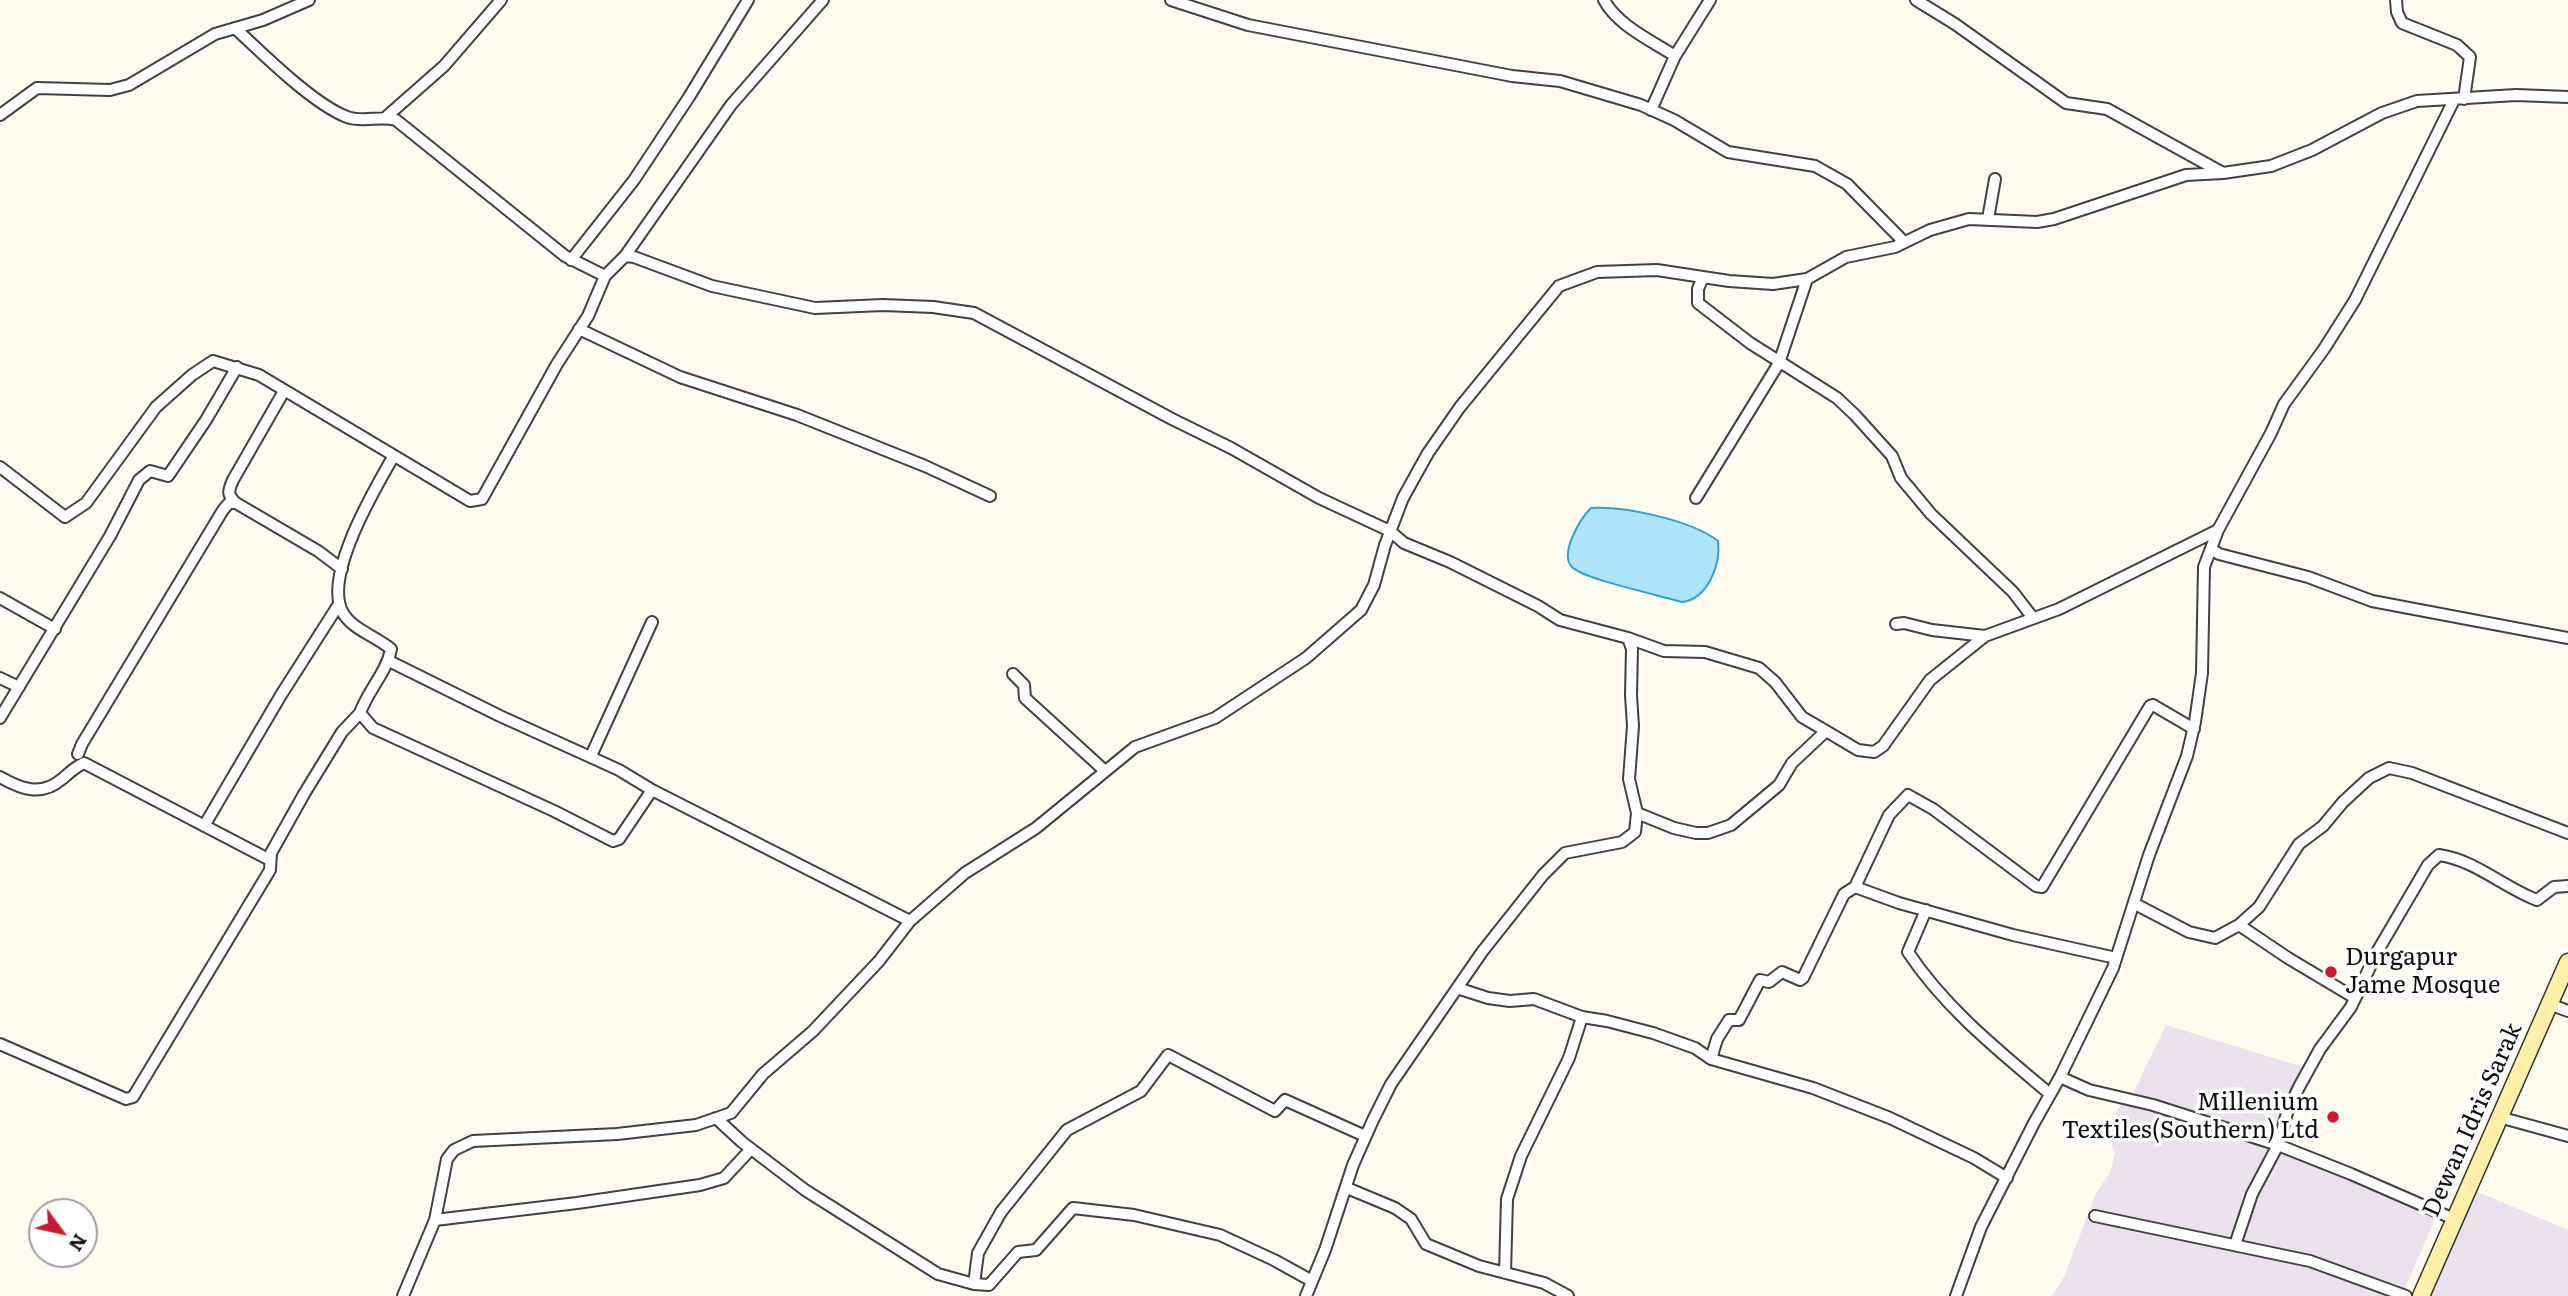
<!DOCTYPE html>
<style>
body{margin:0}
#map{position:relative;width:2568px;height:1296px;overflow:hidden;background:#fffbee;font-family:Literata,serif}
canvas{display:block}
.north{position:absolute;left:28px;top:1198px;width:70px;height:70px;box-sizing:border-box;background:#fff;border:2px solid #9f9f9f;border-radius:50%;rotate:123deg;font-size:19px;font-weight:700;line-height:28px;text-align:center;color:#0e0e0e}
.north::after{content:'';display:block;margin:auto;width:24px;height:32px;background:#c91a2f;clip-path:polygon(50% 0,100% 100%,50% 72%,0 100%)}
</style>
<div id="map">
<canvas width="2568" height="1296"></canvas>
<div class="north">N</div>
</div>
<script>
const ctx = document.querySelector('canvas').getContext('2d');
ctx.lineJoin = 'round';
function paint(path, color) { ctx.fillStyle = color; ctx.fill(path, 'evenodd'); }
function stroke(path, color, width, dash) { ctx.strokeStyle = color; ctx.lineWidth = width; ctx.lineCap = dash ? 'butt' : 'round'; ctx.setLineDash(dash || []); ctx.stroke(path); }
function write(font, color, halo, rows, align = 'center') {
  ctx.font = font + ' Literata,serif'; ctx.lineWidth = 7; ctx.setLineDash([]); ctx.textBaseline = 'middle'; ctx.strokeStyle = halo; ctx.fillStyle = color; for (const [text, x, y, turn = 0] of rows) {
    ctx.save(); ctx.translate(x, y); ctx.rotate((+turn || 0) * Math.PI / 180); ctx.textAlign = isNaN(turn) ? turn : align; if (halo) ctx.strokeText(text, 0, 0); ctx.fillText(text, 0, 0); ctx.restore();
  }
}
const industrial = new Path2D(`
 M2166,1025L2306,1068L2277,1134L2132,1096Z
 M2122,1102L2257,1136L2437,1214L2402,1296H2052L2064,1277L2096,1193L2110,1173L2115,1153L2110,1139L2113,1119Z
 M2471,1189L2568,1230V1296H2422Z`);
const water = new Path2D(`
 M1591,508C1625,506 1691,520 1718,541C1721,564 1708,599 1682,602C1662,596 1583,579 1572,567C1559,554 1580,519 1591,508Z`);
const minor = new Path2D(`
 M1171,0L1248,25L1512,76L1560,81L1641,105L1674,120L1728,152L1815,166L1847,184L1904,242
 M1604,0C1617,25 1652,41 1675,56
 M1916,0L1955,24L2066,103L2107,109L2221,172
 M2396,0L2397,12L2402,23L2457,45L2470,57L2464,99
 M235,28C263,54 313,104 347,117C363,123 381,115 396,120L565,256L605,276L625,256L634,257L712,286L815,308L883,305L933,307L974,313L1172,419L1231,448L1319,498L1390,531L1404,543L1450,562L1538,606L1560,620L1628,638L1664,651L1705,652L1759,668L1775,682L1802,717L1826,731
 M1651,110L1675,56L1710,0
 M0,115L37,88L110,90L129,85L215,34L263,20L309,0
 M386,117L444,66L501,0
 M1988,219L1995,179
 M625,256L731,105L823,0
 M571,260L634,180L689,97L748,0
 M1703,277L1698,289V303L1750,343L1837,398L1855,415L1892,456L1901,478L1931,514L2013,592L2033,618
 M579,329L680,377L797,415L925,466L990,496
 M284,391L233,480C228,491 227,495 236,503L318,551L342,569
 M393,457C375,489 322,577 343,613C352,629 377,637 391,649C387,672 368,690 360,713L373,728L554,811L613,841L619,839L652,790L910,921
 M0,467L65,517L86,503L156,407L192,375L213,361L259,375L470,501L482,499L557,364L588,316L605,276
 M1696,498L1779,363L1807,279
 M2211,549L2219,554L2308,577L2372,601L2568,638
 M0,598L55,629
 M1896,624L1904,623L1932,630L1985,636
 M389,661L500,716L619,770L652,790
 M1013,674L1024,685L1025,698L1105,771
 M0,678L19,687
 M0,718L110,536L139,480L150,471L168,476L206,420L237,367
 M78,754L82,744L223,510L229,503H236
 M591,756L652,622
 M0,777C21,789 41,797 62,779C69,773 75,767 84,763L270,860
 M1637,813L1674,828L1696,833H1708L1731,825L1779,785L1792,763L1826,731L1858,750L1874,752L1883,746L1930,680L1985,636L2059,609L2218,530
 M204,826L281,695L339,604
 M1855,887L1889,815L1908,795L1933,809L2036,886L2042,887L2150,706L2153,705L2194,729
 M2135,904L2189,932L2215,938L2239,925L2259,907L2299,844L2323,826L2343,802L2369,778L2389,768L2412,773L2568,833
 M1926,910L1908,952C1945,1008 1999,1051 2050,1094
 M2239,925L2288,958L2355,998
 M1457,988L1488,998L1510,1001L1534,999L1582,1017L1607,1021L1653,1033L1695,1048L1711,1059L1813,1088L1890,1118L1974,1158L2007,1178
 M2549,1004L2568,1011
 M0,1044L126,1099L133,1097L270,870L271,853L304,794L342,732L360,713
 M1711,1059L1717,1039L1729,1020H1739L1760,980L1769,982L1782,972L1800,980L1803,978L1844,894L1855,887L1899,903L2013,935L2116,958
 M2060,1077L2089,1090L2153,1105L2278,1145L2351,1174L2454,1219
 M2499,1117L2568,1136
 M716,1118L742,1142L805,1190L938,1274L974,1284L989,1285L1018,1252L1036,1250L1073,1208L1134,1215L1220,1235L1274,1260L1312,1281
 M1347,1188L1395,1208L1411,1219L1426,1244L1479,1266L1544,1283L1568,1296
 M2095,1216L2310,1261L2406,1296
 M435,1220L577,1203L700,1185L724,1178L751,1149
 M2235,1245L2252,1194L2278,1145L2287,1113L2299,1087L2320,1049L2351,1007L2377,952L2428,865L2439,855C2475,860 2503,887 2537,900L2554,887L2568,886
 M1505,1273L1507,1199L1521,1156L1569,1058L1582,1017
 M974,1284L978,1253L1001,1212L1067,1130L1141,1091L1168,1055L1275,1111L1285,1100L1365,1136
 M403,1296L435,1220L447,1159L454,1150L473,1141L617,1134L696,1125L731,1113L763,1074L813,1031L879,961L910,921L965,873L1036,828L1135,747L1215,718L1306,658L1361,610L1374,585L1385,545L1403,498L1428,453L1460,407L1559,286L1597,272L1657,270L1729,281L1773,284L1807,279L1846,257L1895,247L1930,230L1969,219L2037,222L2054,219L2186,175L2223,173L2271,166L2312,150L2382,113L2417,101L2516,95L2568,97
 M1306,1296L1325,1250L1353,1165L1373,1120L1391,1084L1482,952L1543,875L1565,853L1622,842L1635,832L1637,813L1629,779L1633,726L1631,695L1632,649L1628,638
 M1956,1296L1981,1227L2034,1123L2060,1077L2113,968L2149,855L2187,756L2195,722L2202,673L2204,567L2218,530L2271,433L2284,404L2324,349L2355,300L2454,100`);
const secondary = new Path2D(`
 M2421,1296L2568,962`);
const markers = [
 [2331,972,7,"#c91a2f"],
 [2333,1117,7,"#c91a2f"]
];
const poiNames = [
 ["Durgapur",2345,958],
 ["Jame Mosque",2345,986],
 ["Millenium",2319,1103,"right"],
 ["Textiles(Southern) Ltd",2319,1131,"right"]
];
const streetNames = [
 ["Dewan Idris Sarak",2473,1120,-66]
];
paint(industrial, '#ebe1ed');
paint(water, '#aee4fb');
stroke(water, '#2fa1d8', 2);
stroke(minor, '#414141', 14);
stroke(secondary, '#303030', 19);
stroke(minor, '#fff', 10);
stroke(secondary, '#ffefa9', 16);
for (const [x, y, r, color] of markers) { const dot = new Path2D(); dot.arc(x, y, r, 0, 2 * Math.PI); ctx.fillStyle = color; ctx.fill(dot); stroke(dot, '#fff', 2.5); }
write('24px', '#0e0e0e', '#fff', poiNames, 'left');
write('24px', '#0e0e0e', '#fff', streetNames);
</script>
